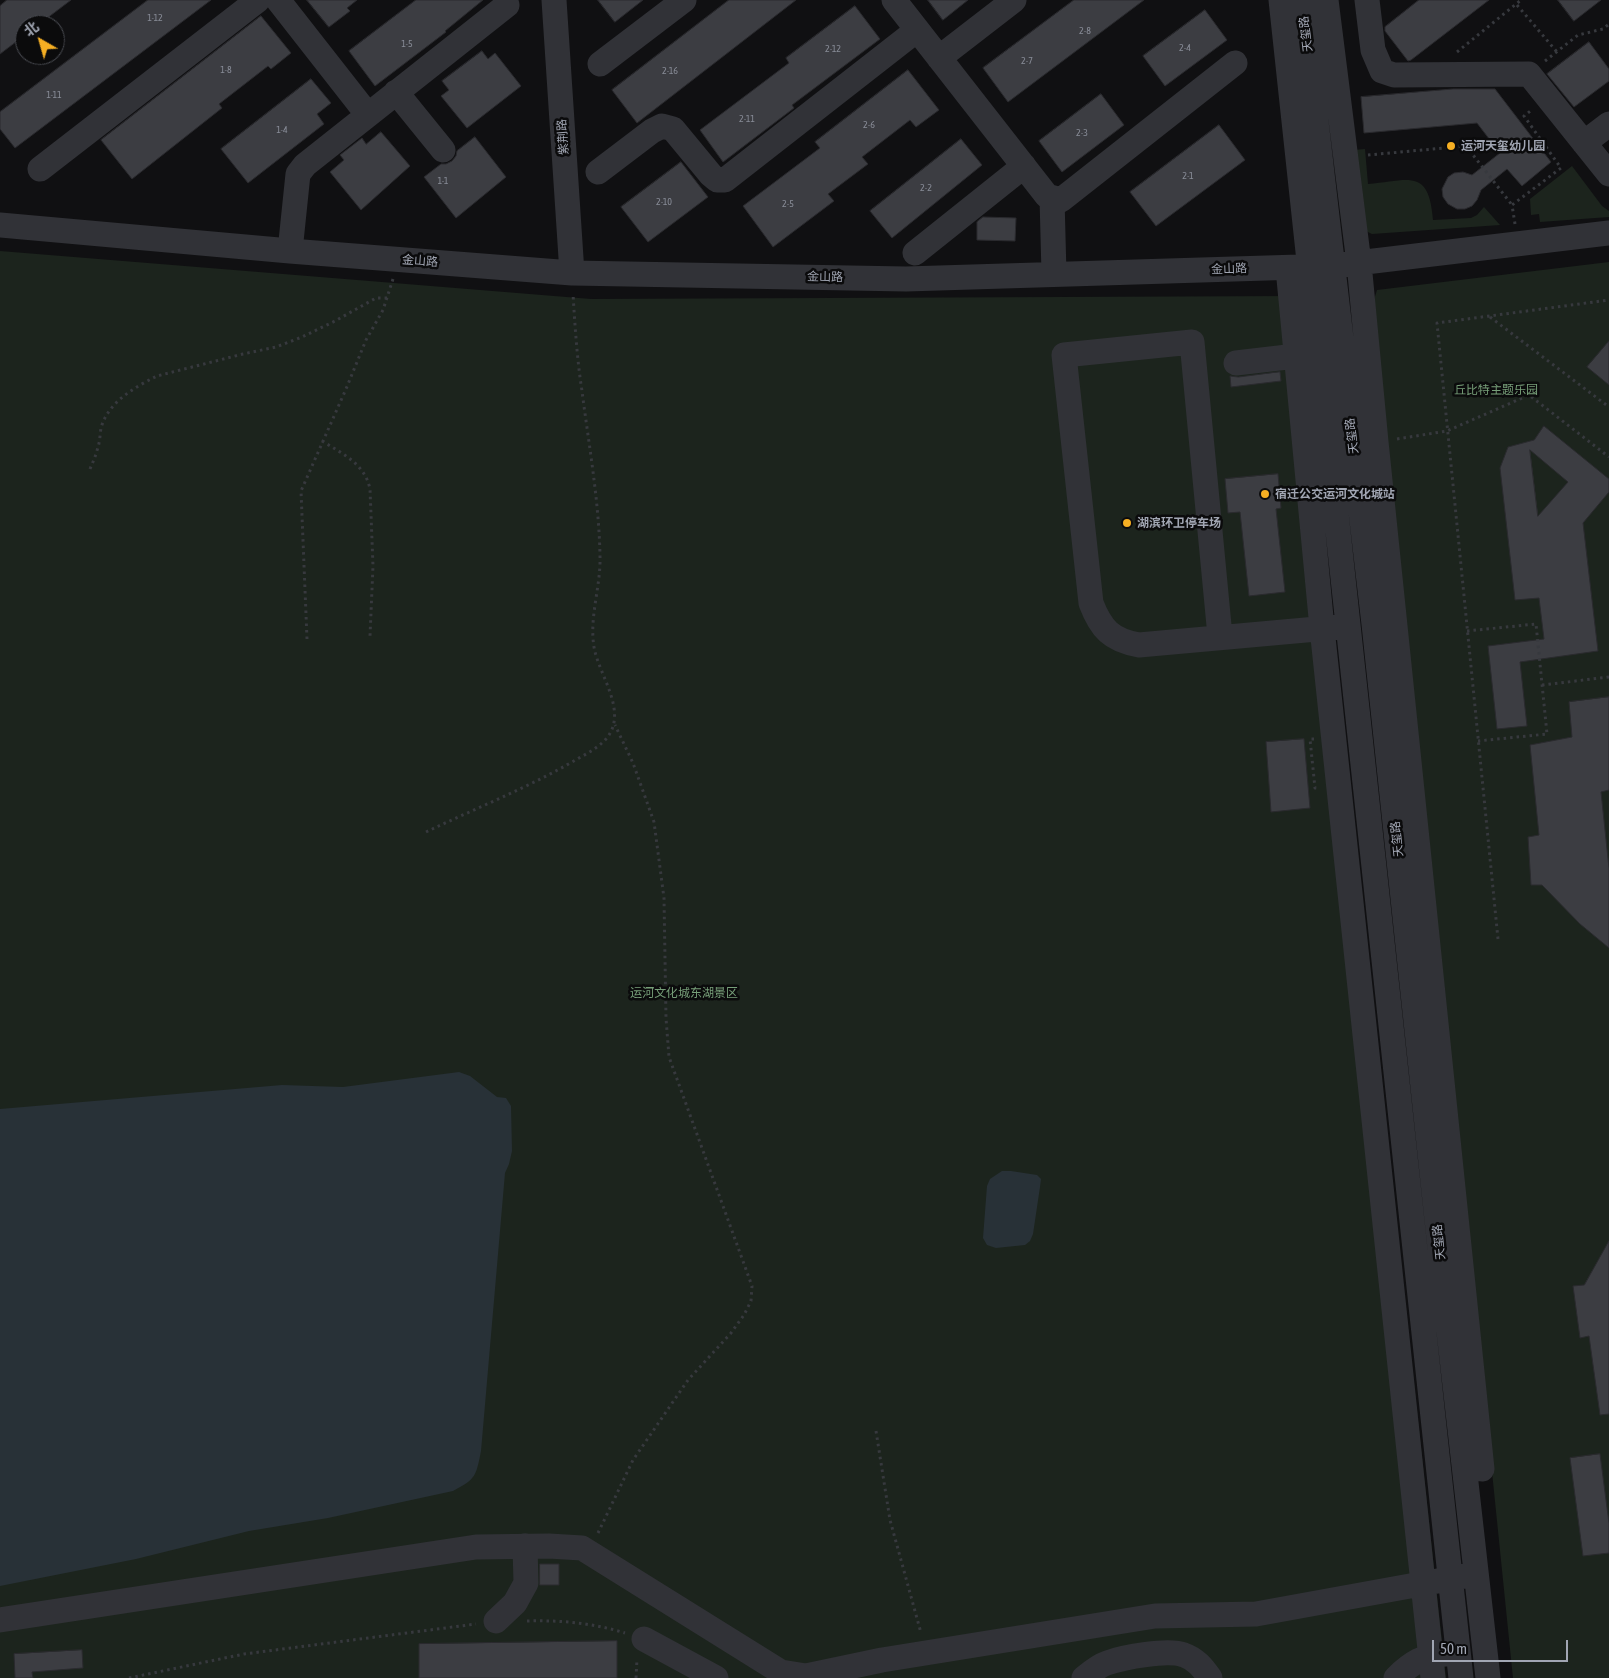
<!DOCTYPE html>
<meta charset="utf-8">
<style>
body{margin:0}
#map{position:relative;width:1609px;height:1678px;overflow:hidden;background:#101012;font-family:"Asap Condensed","Noto Sans SC",sans-serif}
canvas{display:block}
.north{position:absolute;left:15px;top:15px;width:50px;height:50px;box-sizing:border-box;background:#0b0b0c;border:1px solid #47494f;border-radius:50%;rotate:322deg;font-size:14px;font-weight:700;line-height:20px;text-align:center;color:#a1a6b3}
.north::after{content:'';display:block;margin:auto;width:18px;height:22px;background:#f6af23;clip-path:polygon(50% 0,100% 100%,50% 72%,0 100%)}
.scale{position:absolute;left:1432px;top:1640px;width:136px;height:22px;box-sizing:border-box;border:2px solid #a1a6b3;border-top:0;padding-left:6px;font-size:15px;line-height:18px;white-space:nowrap;color:#a1a6b3;-webkit-text-stroke:4px #0b0b0c;paint-order:stroke}
</style>
<div id="map">
<canvas width="1609" height="1678"></canvas>
<div class="north">北</div>
<div class="scale">50 m</div>
</div>
<script>
const ctx = document.querySelector('canvas').getContext('2d');
ctx.lineJoin = 'round';
function paint(path, color) { ctx.fillStyle = color; ctx.fill(path, 'evenodd'); }
function stroke(path, color, width, dash) { ctx.strokeStyle = color; ctx.lineWidth = width; ctx.lineCap = dash ? 'butt' : 'round'; ctx.setLineDash(dash || []); ctx.stroke(path); }
function write(font, color, halo, rows, align = 'center') {
  ctx.font = font + ' "Asap Condensed","Noto Sans SC",sans-serif'; ctx.lineWidth = 5; ctx.setLineDash([]); ctx.textBaseline = 'middle'; ctx.strokeStyle = halo; ctx.fillStyle = color; for (const [text, x, y, turn = 0] of rows) {
    ctx.save(); ctx.translate(x, y); ctx.rotate((+turn || 0) * Math.PI / 180); ctx.textAlign = isNaN(turn) ? turn : align; if (halo) ctx.strokeText(text, 0, 0); ctx.fillText(text, 0, 0); ctx.restore();
  }
}
const green = new Path2D(`
 M1365,149L1368,184C1410,180 1429,168 1433,220L1471,218L1477,215L1484,207L1500,225L1372,234L1364,230L1354,150Z
 M1572,166L1602,206L1609,211V217L1540,222L1539,214L1531,215L1530,199Z
 M0,251L591,299L1296,296L1446,1678H0Z
 M1609,262V1678H1513L1373,303L1377,290Z`);
const water = new Path2D(`
 M459,1072L470,1076L497,1097L506,1098L511,1106L512,1151L509,1164L505,1173L481,1451C476,1476 476,1479 453,1491L328,1518L249,1531L136,1559L0,1586V1109L282,1085L343,1087Z
 M1002,1171H1011L1037,1175L1041,1179L1040,1187L1033,1234L1030,1241L1025,1245L996,1248L987,1245L983,1238L987,1186L990,1179Z`);
const building = new Path2D(`
 M7,0H71L38,25H25V35L0,54V6Z
 M148,0H211L15,148L0,129V112Z
 M307,0H357L347,8L350,11L329,27Z
 M416,0H483L445,31L446,32L375,86L349,51Z
 M598,0H643L615,22Z
 M729,0H796L637,123L612,90Z
 M928,0H968L943,20Z
 M1074,0H1144L1008,102L983,68Z
 M1419,0H1489L1411,60L1408,61L1385,31V27Z
 M1558,0H1601L1574,21Z
 M855,6L880,39L792,105L794,108L723,162L700,130L789,63L786,58Z
 M1205,10L1227,40L1165,86L1143,56Z
 M261,16L291,53L271,69L268,66L219,104L222,108L132,179L101,140Z
 M1589,42L1609,69V81L1574,107L1547,74Z
 M482,51L488,59L495,53L521,86L467,128L441,96L449,90L442,81Z
 M908,70L939,110L916,127L910,120L862,157L868,164L828,194L834,201L773,247L743,206L820,148L815,142Z
 M311,79L331,103L317,114L324,124L248,183L221,149Z
 M1453,89H1495L1551,162L1522,186L1507,169L1481,190L1477,200L1472,206L1465,209H1457L1448,204L1443,197L1442,189L1448,177L1454,173L1463,172L1472,175L1500,153L1477,123L1364,133L1361,97Z
 M1101,94L1124,125L1062,172L1039,141Z
 M1219,125L1245,160L1156,226L1130,192Z
 M381,132L410,166L361,210L330,172L344,160L340,155L362,138L366,144Z
 M475,137L506,177L456,218L424,177L441,164H446L452,161L456,156L457,151Z
 M961,139L982,165L892,238L870,211Z
 M681,162L708,197L648,242L621,207Z
 M983,217L1016,218L1015,241L977,240V222Z
 M1609,341V385L1587,367Z
 M1280,372L1281,381L1231,387L1230,376L1238,377Z
 M1544,426L1609,479V492L1583,523L1598,651L1520,662L1527,726L1497,729L1488,646L1544,639L1539,598L1515,600L1500,468L1508,447L1534,440ZM1530,450L1568,482L1538,516Z
 M1278,474L1281,508L1276,509L1285,592L1249,596L1240,512L1228,513L1225,479Z
 M1609,697V790L1601,792L1609,868V948L1580,924L1542,885H1531L1528,837L1539,835L1530,745L1572,737L1569,702Z
 M1304,739L1310,808L1271,812L1266,742Z
 M1609,1241V1414L1600,1415L1589,1336L1580,1338L1573,1286L1584,1285Z
 M1600,1454L1609,1523V1553L1583,1556L1570,1458Z
 M540,1564H559V1585H540Z
 M617,1641V1678H419V1644Z
 M82,1650L83,1668L32,1672L33,1678H15L14,1654Z`);
const path = new Path2D(`
 M1517,5L1557,52
 M1457,52L1521,0
 M1545,61L1578,35L1603,29L1609,24
 M1368,155L1466,146L1512,205
 M1515,224L1512,205L1561,168L1524,116L1533,109
 M1490,317L1609,407
 M1397,439L1447,431L1529,395L1609,457
 M322,441C343,454 365,464 370,489L373,566L370,636
 M90,469C93,462 96,455 98,447C100,441 100,434 101,428C108,402 135,387 157,376L243,354L276,347L302,337L335,321L376,298H387
 M1467,631L1536,624L1547,734L1478,741
 M307,639L301,491L346,389L366,340L383,310L393,279
 M1542,685L1609,677
 M1314,739H1310L1315,788H1318
 M426,832C474,809 525,789 572,762C584,755 597,749 606,739C629,712 599,676 594,647C589,617 601,586 600,556C599,501 589,446 582,391C577,359 575,326 573,294
 M1498,939L1437,323L1609,300
 M876,1431L890,1520L921,1633
 M598,1533L633,1460L688,1380L731,1333L744,1315L751,1301L752,1286L669,1057L666,1018L664,898L654,822L633,763L615,725
 M527,1621C560,1620 593,1623 625,1633
 M129,1678L244,1654L476,1624
 M636,1678L637,1659`);
const minor = new Path2D(`
 M278,0L368,115
 M554,0L572,273
 M894,0L1047,196L1061,200L1235,63
 M1281,0L1461,1678
 M1302,0L1374,624L1447,1314L1488,1678
 M1326,0L1359,263L1376,442L1482,1469
 M1367,0L1373,50L1382,71L1394,75L1529,74L1609,174
 M939,58L1014,0
 M600,64L684,0
 M396,92L443,150
 M1584,143L1609,124
 M40,169L258,0
 M598,172L652,131L662,126L673,129L711,175L717,180H725L917,30
 M1052,198L1054,274
 M0,225L290,251L572,273L906,279L1332,266L1609,233
 M290,251L298,174L305,165L507,5
 M915,253L1024,166
 M1288,268L1322,628L1433,1678
 M1236,363L1296,356
 M1220,636L1192,342L1064,355L1091,603C1101,629 1111,640 1139,645L1339,627
 M0,1620L476,1547L549,1546L582,1548L781,1672L806,1676L882,1660L1155,1616L1256,1614L1465,1576
 M496,1621L515,1603L526,1583L525,1546
 M644,1639L716,1678
 M1084,1678C1091,1672 1098,1666 1107,1663C1124,1657 1168,1649 1184,1655C1196,1659 1203,1668 1210,1678
 M1396,1678C1411,1663 1424,1655 1446,1654`);
const markers = [
 [1451,146,5,"#f6af23"],
 [1265,494,5,"#f6af23"],
 [1127,523,5,"#f6af23"]
];
const numberNames = [
 ["1-12",155,18],
 ["2-8",1085,31],
 ["1-5",407,44],
 ["2-4",1185,48],
 ["2-12",833,49],
 ["2-7",1027,61],
 ["1-8",226,70],
 ["2-16",670,71],
 ["1-11",54,95],
 ["2-11",747,119],
 ["2-6",869,125],
 ["1-4",282,130],
 ["2-3",1082,133],
 ["2-1",1188,176],
 ["1-1",443,181],
 ["2-2",926,188],
 ["2-10",664,202],
 ["2-5",788,204]
];
const streetNames = [
 ["天玺路",1306,34,-97],
 ["紫荆路",563,137,-94],
 ["金山路",420,261,4],
 ["金山路",1229,269,-2],
 ["金山路",825,277,1],
 ["天玺路",1352,436,-97],
 ["天玺路",1397,839,-96],
 ["天玺路",1439,1242,-96]
];
const poiNames = [
 ["运河天玺幼儿园",1461,146],
 ["宿迁公交运河文化城站",1275,494],
 ["湖滨环卫停车场",1137,523]
];
const parkNames = [
 ["丘比特主题乐园",1496,390],
 ["运河文化城东湖景区",684,993]
];
paint(green, '#1c241d');
paint(water, '#283137');
paint(building, '#3c3d42');
stroke(building, '#2a2a2e', 1);
stroke(path, '#37393e', 3, [2.5, 4]);
stroke(minor, '#313237', 25);
for (const [x, y, r, color] of markers) { const dot = new Path2D(); dot.arc(x, y, r, 0, 2 * Math.PI); ctx.fillStyle = color; ctx.fill(dot); stroke(dot, '#0b0b0c', 2); }
write('10px', '#888c97', null, numberNames);
write('12px', '#a1a6b3', '#0b0b0c', streetNames);
write('bold 12px', '#a1a6b3', '#0b0b0c', poiNames, 'left');
write('12px', '#779f79', '#0b0b0c', parkNames);
</script>
